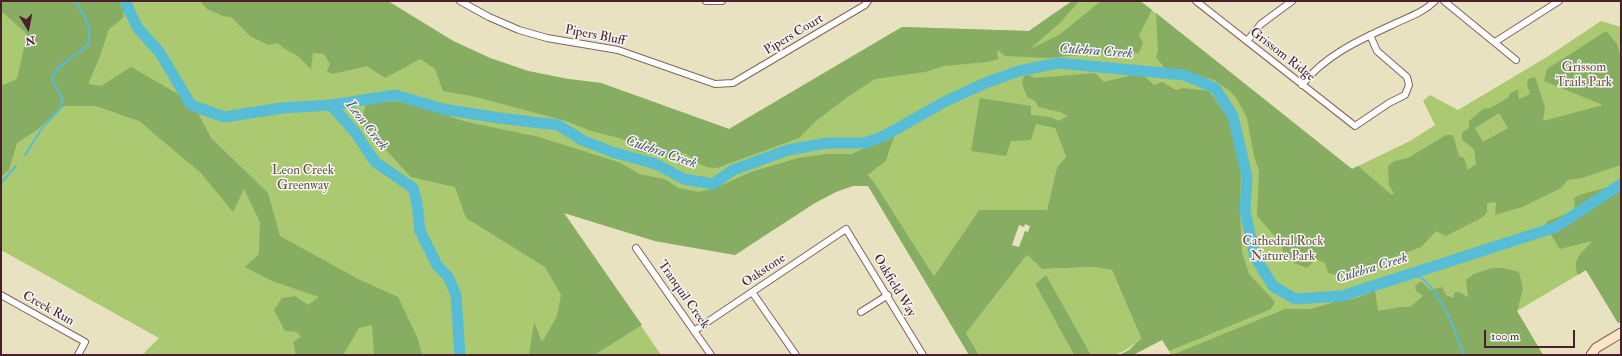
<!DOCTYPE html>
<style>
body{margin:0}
#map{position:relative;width:1622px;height:356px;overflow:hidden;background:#e8e2c0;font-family:"IM FELL Double Pica",serif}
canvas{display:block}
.frame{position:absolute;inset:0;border:2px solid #4a1f2b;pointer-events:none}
.north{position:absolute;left:8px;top:8px;width:40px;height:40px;-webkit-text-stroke:3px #f6f6f2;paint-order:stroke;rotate:170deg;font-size:11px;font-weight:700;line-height:16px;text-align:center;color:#4a1f2b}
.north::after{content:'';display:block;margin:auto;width:14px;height:18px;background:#4a1f2b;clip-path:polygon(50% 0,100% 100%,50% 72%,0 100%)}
.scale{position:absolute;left:1484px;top:330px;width:91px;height:18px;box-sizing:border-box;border:2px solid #4a1f2b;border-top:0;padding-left:5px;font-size:12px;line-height:14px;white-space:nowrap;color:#4a1f2b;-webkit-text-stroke:3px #f6f6f2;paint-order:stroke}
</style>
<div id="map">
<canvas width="1622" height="356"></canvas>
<div class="frame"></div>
<div class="north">N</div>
<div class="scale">100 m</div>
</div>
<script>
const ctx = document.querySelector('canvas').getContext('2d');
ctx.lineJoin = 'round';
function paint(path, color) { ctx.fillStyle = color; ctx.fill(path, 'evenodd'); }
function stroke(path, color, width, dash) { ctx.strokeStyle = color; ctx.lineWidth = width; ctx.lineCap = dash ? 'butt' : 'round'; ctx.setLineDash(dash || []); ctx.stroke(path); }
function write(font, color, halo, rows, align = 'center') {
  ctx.font = font + ' "IM FELL Double Pica",serif'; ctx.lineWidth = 3; ctx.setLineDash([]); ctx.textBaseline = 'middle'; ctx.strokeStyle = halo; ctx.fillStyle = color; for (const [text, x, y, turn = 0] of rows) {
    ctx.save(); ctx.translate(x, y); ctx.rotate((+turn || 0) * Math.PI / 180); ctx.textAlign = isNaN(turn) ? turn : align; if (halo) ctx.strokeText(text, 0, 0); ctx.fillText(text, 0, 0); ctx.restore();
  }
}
const green = new Path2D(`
 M1,1H388L453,41L490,58L528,71L568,79L601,83L729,129L902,27L1029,31L1072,1H1140L1352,169L1410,141L1435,125L1423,101L1430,95L1458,110L1547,57L1601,21L1621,27V322L1618,323L1586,270L1517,311L1543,355H1171L1055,128L1066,157L1057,167L1047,210H979L934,276L874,182L868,175L886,161L891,147L735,255L655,241L564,213L661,355H142L159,338L1,250Z
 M1027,255L1042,269L1094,267L1112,270L1141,338C1121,356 1118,355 1091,355L1046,276L1035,284L1074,355H979L966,333Z`);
const forest = new Path2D(`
 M1,1H125L123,18L109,29L99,59L88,84L101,86L131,67L192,102L211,138L268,193L280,236L358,279L398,297L418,339L422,355H374L372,325L359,328L343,355H296L293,342L301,337L297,332L285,331L274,310L282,298L295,296L308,305L319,297L272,281L245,267L259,254L260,222L244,189L233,212L201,173L139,121L96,106H64L37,130L17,143L9,170L1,177V86L17,79L27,34L1,11Z
 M200,1H388L453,41L490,58L528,71L568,79L601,83L729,129L902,27L1029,31L1072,1H1079L1061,22L1030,49L1059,35L1101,1H1140L1152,10L1139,35L1143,43L1139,53H1096L1049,58L1005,56L998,50L997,55L999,59L987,62L944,66L925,72L875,79L846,98L816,121L799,138L717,168C702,168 696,162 685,153L666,158L637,151L623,139L591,131L566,121L476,97L443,91L435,69L420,59L385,78L367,66L332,74L327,71L330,64L324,54L313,53L311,69L298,56L285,49L278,43L268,45L250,36L231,17L223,16L207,9Z
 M1156,13L1352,169L1358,166L1392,195L1394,193L1389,186L1388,166L1395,161L1408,158L1446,135H1453L1459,156L1464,158L1468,170L1476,164L1474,149L1462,140V133L1469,128V121L1483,109L1490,108L1508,98L1510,93L1518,90L1519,99L1530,94L1527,85L1528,79L1535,77L1545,107L1543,121L1603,105L1544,81L1547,69L1606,31L1617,44L1621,58V165L1582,178L1568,180L1561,188L1522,207L1495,215L1496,202L1487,203V212L1483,217L1446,236L1436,231L1421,247L1356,271L1340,276L1328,273L1325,263L1316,259L1307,268L1294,263L1285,257L1280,242L1257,216L1259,171L1254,156L1247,118L1237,99L1230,91L1214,80L1193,74L1184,77L1171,76L1156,57L1158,51ZM1499,113L1508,128L1483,142L1475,128Z
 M1095,73L1104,82L1132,75L1144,76L1154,85L1162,82L1176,90L1183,88L1209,91L1233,124L1241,168L1240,212L1242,252L1249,274L1275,302L1271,309L1169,351L1162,340L1133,355H1119L1129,350L1141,338L1112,270L1094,267L1042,269L1027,255L966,333L979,355H969L868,186H853L836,192L815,203L735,255L655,241L564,213L642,325L594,355H529L534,322L542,342L557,316L561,295L545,267L466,218L455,187L411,177L361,123L366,103L402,101L467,122L539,137L621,163L639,174L664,179L679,188L699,192L715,188L751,172L798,158L827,154H852L876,142L894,137L886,161L868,175L874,182L934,276L979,210H1047L1057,167L1066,157L1055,128L1036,124L1031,140L1011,141L1006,156L971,151L980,98L1031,106V115L1050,117L1059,121L1068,116L1060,112L1038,107L1035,101L1027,97L1022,83L1024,76L1029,75L1035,78ZM1025,224L1030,226L1028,232L1025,231L1019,247L1012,245L1019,225L1024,227Z
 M1621,182V322L1618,323L1586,270L1578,275C1571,258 1583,253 1592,241L1560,249L1546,227V222L1575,210L1574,198C1588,190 1606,190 1621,182Z
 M1492,268H1503L1519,272L1523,289L1517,311L1543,355H1172L1285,309H1311L1338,301L1354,299L1375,291L1378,311L1400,307H1410L1423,296L1416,291L1415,286L1421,281L1430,290L1442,287L1446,295L1453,298L1455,292H1459L1468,297L1466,280L1474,274Z
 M1046,275L1091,355H1074L1035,284Z`);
const stream = new Path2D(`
 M25,155C31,146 37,136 43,127C50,118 63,111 62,99C61,91 50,84 53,76C56,66 80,53 88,45C93,28 84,15 75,1
 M1,183L16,166
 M1411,273C1415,275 1421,277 1424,280C1444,299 1455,330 1464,355`);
const river = new Path2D(`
 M125,1L137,27L160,53L191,105L224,117L282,108L331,105L395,95L443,109L499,118L558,125L582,140L612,152L656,164L684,179L713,184L733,170L788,150L827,143H865L884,136L946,101L988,82L1019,71L1058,63L1184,75L1215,88L1233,116L1247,177L1245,211L1255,257L1273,286L1295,299L1342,296L1556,227L1621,184
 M331,105L355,132L375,162L413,188L417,203L420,231L437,265L449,278L456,295L460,355`);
const street = new Path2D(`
 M460,1L489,17L519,30L547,38L618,50L715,84L733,83L865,5L868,1
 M706,1H722
 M1196,1L1355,126L1389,103L1405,95L1409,85L1407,77L1377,51L1370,35
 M1444,1L1516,60
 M1247,41L1261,24L1292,1
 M1495,42L1559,1
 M1302,85C1324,56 1359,40 1392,25C1406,18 1423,13 1435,1
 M636,248L711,355
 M752,292L796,355
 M1,295L85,342L78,355
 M861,312L888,295
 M694,331L846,229L923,355`);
const secondary = new Path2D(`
 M1591,355L1596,348L1621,333`);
const streetNames = [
 ["Pipers Court",794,35,-31],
 ["Pipers Bluff",595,36,11],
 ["Grissom Ridge",1282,55,38],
 ["Oakstone",764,271,-34],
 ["Oakfield Way",894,286,59],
 ["Tranquil Creek",683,295,55],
 ["Creek Run",48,309,29]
];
const parkNames = [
 ["Grissom",1584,68],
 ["Trails Park",1584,83],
 ["Leon Creek",303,171],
 ["Greenway",303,186],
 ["Cathedral Rock",1283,242],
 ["Nature Park",1283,257]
];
const waterNames = [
 ["Culebra Creek",1096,52,4],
 ["Leon Creek",366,126,52],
 ["Culebra Creek",661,153,19],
 ["Culebra Creek",1372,269,-17]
];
paint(green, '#aac970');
paint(forest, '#87ad62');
stroke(stream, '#57bcd5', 2);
stroke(river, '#57bcd5', 11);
stroke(street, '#81635f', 8);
stroke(secondary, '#81635f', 11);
stroke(street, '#fff', 6);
stroke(secondary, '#fde5c5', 9);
write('13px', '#4a1f2b', '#f6f6f2', streetNames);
write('13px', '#675240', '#f6f6f2', parkNames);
write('italic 14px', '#4f5666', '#f6f6f2', waterNames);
</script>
